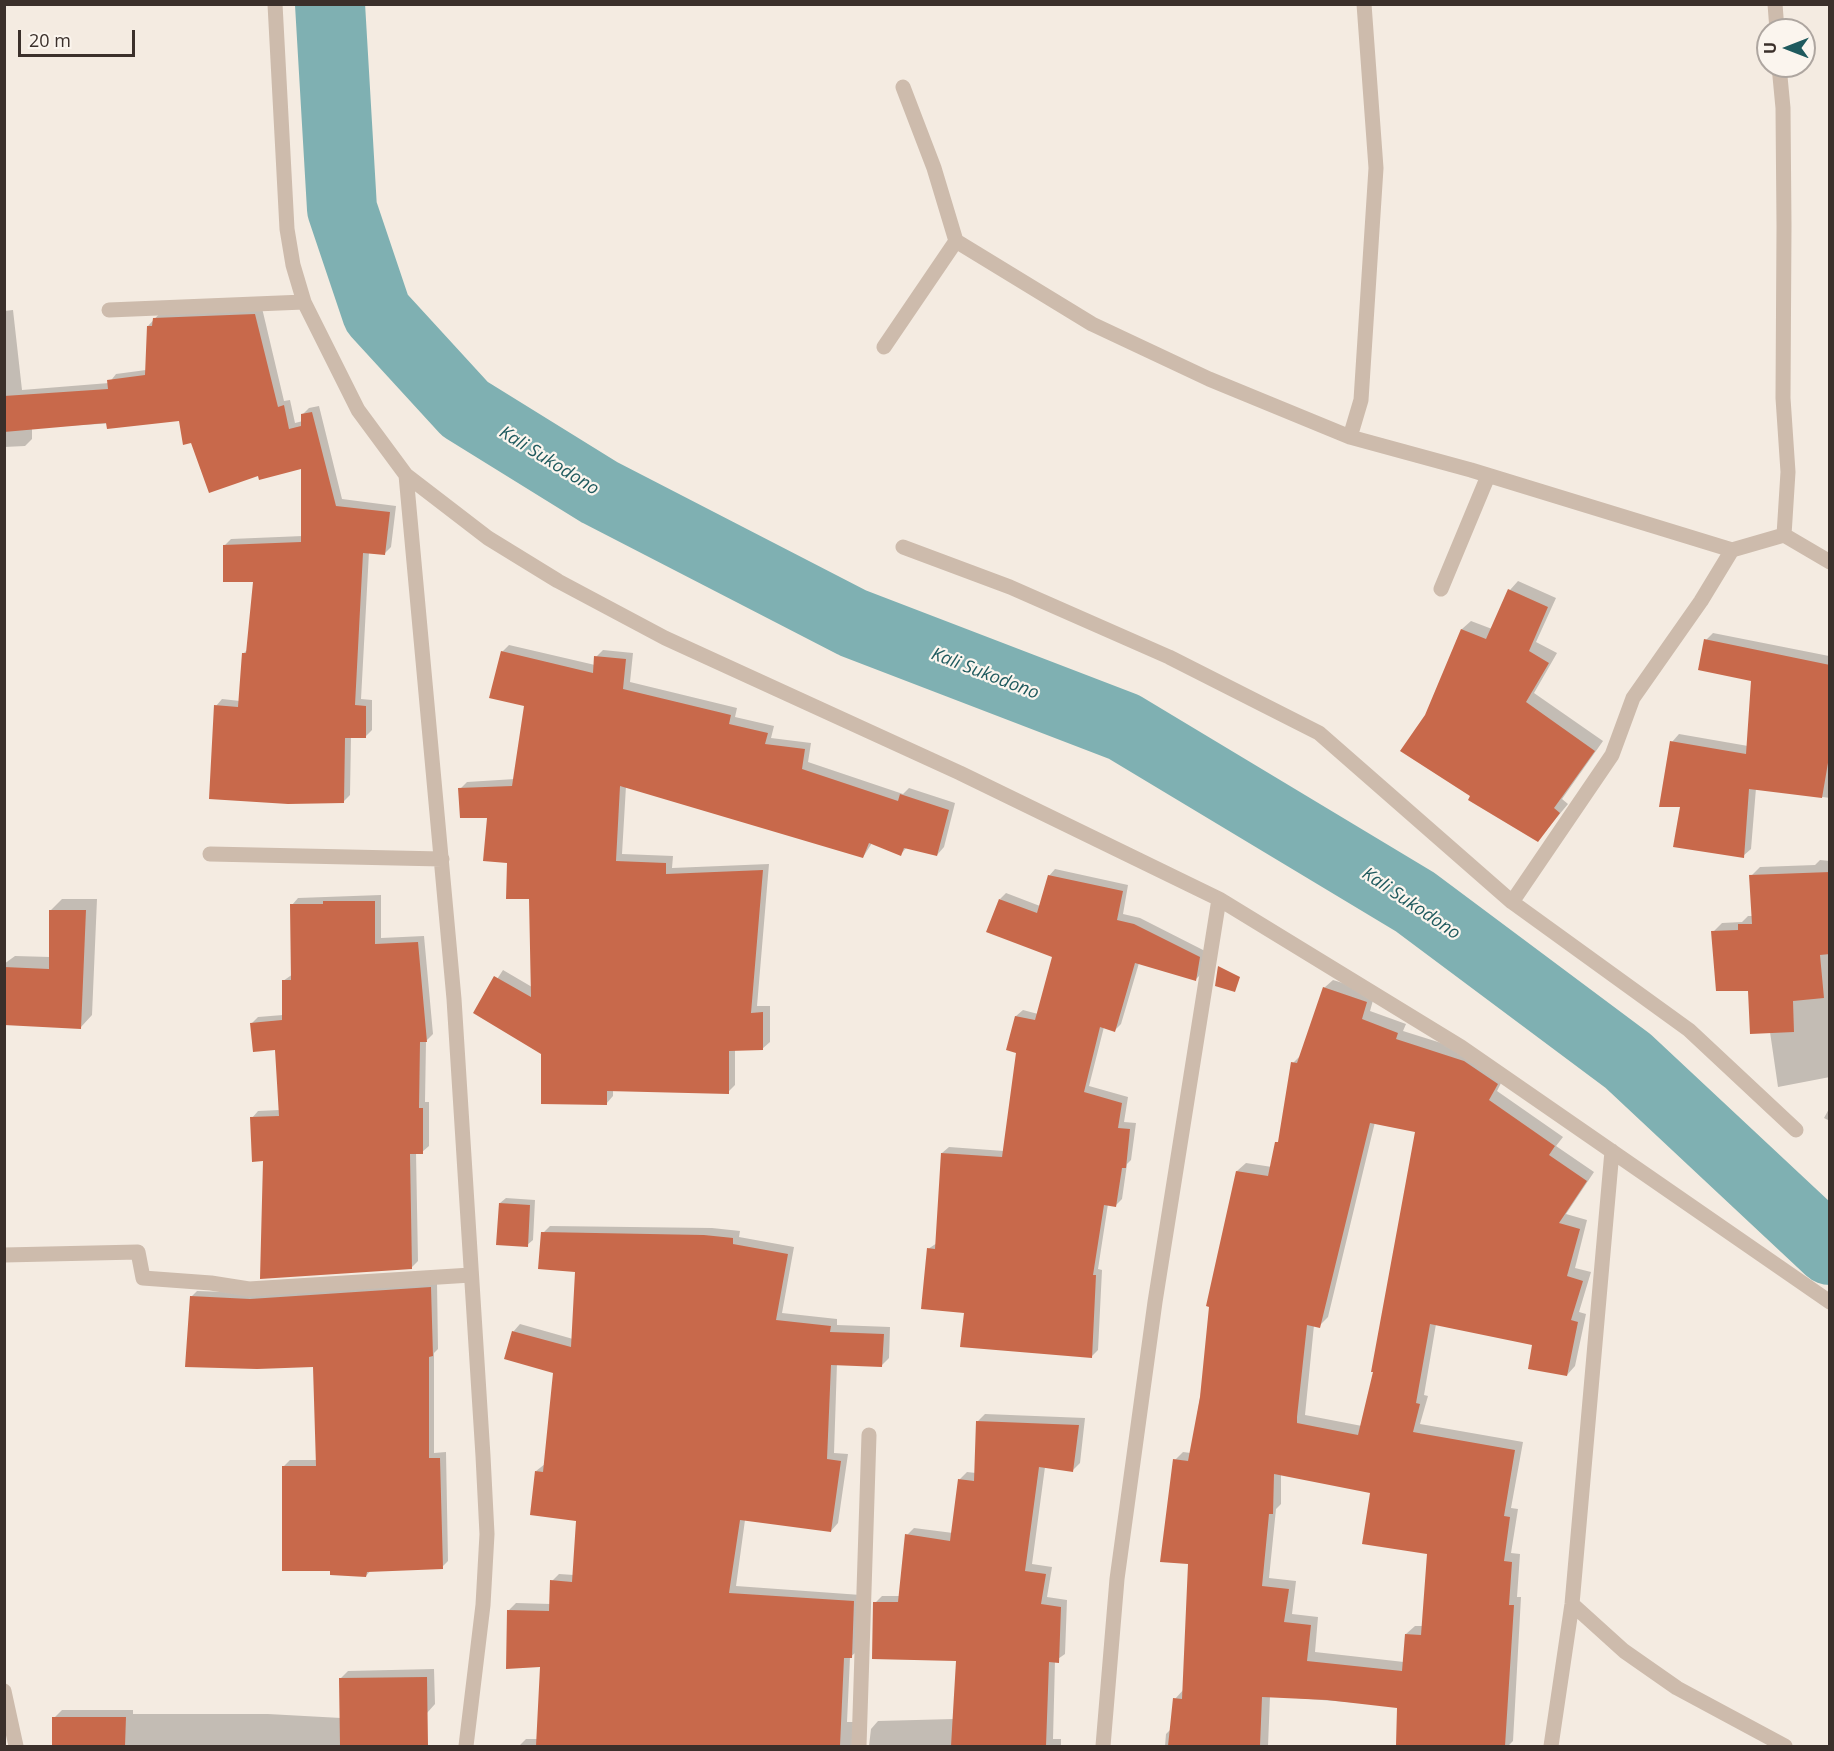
<!DOCTYPE html>
<style>
body{margin:0}
#map{position:relative;width:1834px;height:1751px;overflow:hidden;background:#f4ebe1;font-family:"Open Sans",sans-serif}
canvas{display:block}
.frame{position:absolute;inset:0;border:6px solid #3b302b;pointer-events:none}
.north{position:absolute;left:1756px;top:18px;width:60px;height:60px;box-sizing:border-box;background:#fbf5ee;border:2px solid #aea6a0;border-radius:50%;rotate:270deg;font-size:16px;font-weight:700;line-height:24px;text-align:center;color:#3b302b}
.north::after{content:'';display:block;margin:auto;width:21px;height:27px;background:#1f5a5e;clip-path:polygon(50% 0,100% 100%,50% 72%,0 100%)}
.scale{position:absolute;left:18px;top:30px;width:117px;height:27px;box-sizing:border-box;border:3px solid #3b302b;border-top:0;padding-left:8px;font-size:18px;line-height:21px;white-space:nowrap;color:#3b302b;-webkit-text-stroke:4px #fbf5ee;paint-order:stroke}
</style>
<div id="map">
<canvas width="1834" height="1751"></canvas>
<div class="frame"></div>
<div class="north">U</div>
<div class="scale">20 m</div>
</div>
<script>
const ctx = document.querySelector('canvas').getContext('2d');
ctx.lineJoin = 'round';
function paint(path, color) { ctx.fillStyle = color; ctx.fill(path, 'evenodd'); }
function stroke(path, color, width, dash) { ctx.strokeStyle = color; ctx.lineWidth = width; ctx.lineCap = dash ? 'butt' : 'round'; ctx.setLineDash(dash || []); ctx.stroke(path); }
function write(font, color, halo, rows, align = 'center') {
  ctx.font = font + ' "Open Sans",sans-serif'; ctx.lineWidth = 4.5; ctx.setLineDash([]); ctx.textBaseline = 'middle'; ctx.strokeStyle = halo; ctx.fillStyle = color; for (const [text, x, y, turn = 0] of rows) {
    ctx.save(); ctx.translate(x, y); ctx.rotate((+turn || 0) * Math.PI / 180); ctx.textAlign = isNaN(turn) ? turn : align; if (halo) ctx.strokeText(text, 0, 0); ctx.fillText(text, 0, 0); ctx.restore();
  }
}
const shadow = new Path2D(`
 M262,308L284,401L290,400L295,423L303,421V414L309,408L319,406L342,499L396,506L391,547L384,554L369,552L361,699L372,700V730L365,737H351L350,795L344,801L216,706L222,699L240,701L243,654L248,649L255,580L224,546L231,539L303,536V467L259,474L192,442L181,419L32,428V439L25,446L4,447V311L13,310L22,390L109,383L116,374L146,370L148,326L161,312Z
 M1518,581L1556,598L1536,642L1557,653L1534,693L1603,741L1562,799L1568,804L1538,840L1472,795L1427,715L1462,629L1471,621L1492,629L1510,590Z
 M1713,633L1829,656L1830,652V798L1756,788L1751,849L1743,856L1681,805L1672,742L1679,734L1748,746L1752,679L1706,640Z
 M509,645L595,665L596,657L603,650L633,653L630,682L737,708L735,717L774,726L771,738L811,743L808,762L903,794L909,788L955,803L944,847L937,855L907,847L901,854L872,843L863,857L626,786L622,854L673,856L672,868L769,864L757,1006H770V1042L762,1049L735,1050V1085L728,1092L613,1089V1096L606,1104L542,1053L475,1013L503,970L532,987L531,897L509,862L488,816L460,789L467,782L515,779L526,705L502,652Z
 M1820,860L1830,861V1077L1778,1087L1770,1032L1749,990L1713,932L1722,923L1742,922L1748,916H1753L1751,876L1760,867L1815,865Z
 M1055,869L1128,885L1123,914L1140,918L1205,951L1202,973L1196,979L1139,963L1121,1024L1115,1030L1104,1027L1089,1086L1128,1097L1124,1122L1136,1123L1131,1160L1127,1164L1122,1199L1116,1205L1108,1204L1098,1269L1102,1270L1098,1350L1092,1356L966,1312L928,1249L937,1243L942,1153L949,1147L1004,1151L1018,1052L1016,1016L1023,1010L1038,1014L1054,956L1000,899L1006,893L1040,906L1049,876Z
 M381,895V938L424,936L433,1034L426,1041L425,1102H429V1146L422,1152H416L418,1261L412,1267L265,1160L252,1118L258,1111L280,1110L276,1049L252,1023L258,1017L283,1015V981L293,974L292,905L298,898Z
 M62,899H97L92,1015L81,1027L4,1024V964L15,956L50,957V911Z
 M1333,980L1375,993L1370,1011L1406,1024L1403,1031L1473,1053L1505,1075L1497,1091L1563,1137L1556,1146L1594,1172L1566,1214L1587,1220L1575,1268L1591,1272L1579,1312L1586,1314L1575,1366L1567,1375L1534,1344L1436,1324L1424,1395L1428,1396L1420,1424L1523,1442L1511,1508L1518,1509L1511,1553L1520,1554L1517,1597H1521L1513,1741L1508,1746L1397,1743L1399,1706L1270,1696L1268,1746H1165L1166,1734L1172,1728L1175,1699L1184,1689L1190,1562L1175,1460L1183,1452L1191,1453L1237,1171L1246,1163L1272,1167L1280,1139L1293,1063L1302,1054L1324,988ZM1375,1122L1417,1131L1375,1371L1362,1426L1305,1415L1314,1325L1319,1326L1328,1317ZM1281,1474L1372,1492L1429,1553L1423,1626H1415L1406,1634L1404,1662L1315,1652L1318,1617L1292,1614L1296,1581L1269,1578L1276,1509L1281,1504Z
 M1830,1107V1121L1824,1118Z
 M506,1198L535,1200L533,1240L527,1245L500,1203Z
 M550,1226L712,1228L740,1231L739,1237L794,1247L782,1313L837,1319V1325L890,1327L889,1358L882,1365L837,1363L834,1453L848,1454L838,1523L831,1531L745,1520L736,1586L861,1595L859,1650L850,1657L847,1722H856L861,1746H519L526,1739H538L542,1665L509,1610L516,1603L551,1604L552,1581L559,1574L574,1575L577,1520L536,1471L545,1464L555,1371L513,1332L520,1324L573,1339L577,1270L543,1233Z
 M437,1282L438,1349L434,1353V1453L446,1452L448,1561L442,1567L370,1571L366,1576L284,1466L290,1460H317L315,1365L191,1297L197,1291L257,1293Z
 M985,1414L1085,1418L1080,1463L1072,1471L1045,1467L1032,1564L1052,1567L1047,1597L1067,1600L1065,1654L1055,1661L1053,1739H1061V1746H869L871,1729L878,1721L954,1719L957,1659L875,1603L882,1596H900L907,1535L914,1528L953,1533L960,1479L967,1472L976,1473L978,1421Z
 M434,1669L435,1704L427,1713H420L422,1746H54V1718L62,1710H133V1714H268L341,1718L340,1679L348,1671Z`);
const river = new Path2D(`
 M330,4L342,209L377,313L465,409L599,492L853,623L1124,727L1415,902L1628,1061L1830,1250`);
const building = new Path2D(`
 M255,314L278,407L284,405L289,429L301,426V414L312,412L336,506L390,512L385,555L363,553L355,705L366,706V738H345L344,803L288,804L209,799L214,705L238,707L242,653H246L253,582H223V545L301,542V469L259,480L258,476L209,493L191,443L183,445L179,421L107,429L106,423L4,432V396L108,389L107,380L145,375L147,326H152L153,318Z
 M1508,589L1548,607L1529,651L1549,663L1526,702L1595,751L1554,808L1560,813L1538,842L1468,800L1470,796L1400,751L1425,715L1461,629L1486,639Z
 M1704,639L1830,665V751L1822,798L1749,789L1744,858L1673,847L1680,807H1659L1670,741L1746,754L1751,681L1698,670Z
 M501,651L593,673L594,656L626,659L623,689L731,715L729,724L768,733L765,744L805,749L802,769L898,801L900,794L949,810L937,856L904,848L901,856L869,843L863,858L620,786L616,861L666,863V874L763,870L751,1013L763,1012V1050L729,1051V1094L607,1091V1105L541,1104V1054L473,1013L494,976L531,997L529,899H506L507,863L483,861L487,818H460L458,788L512,786L524,706L489,698Z
 M1830,872V954L1820,955L1824,998L1793,1001L1794,1032L1750,1034L1748,991H1716L1711,931L1738,930V924H1752L1749,875Z
 M1048,875L1123,891L1117,920L1134,924L1200,957L1196,981L1135,963L1115,1032L1100,1027L1084,1092L1122,1103L1118,1128L1130,1129L1126,1168H1122L1116,1207L1104,1205L1093,1275H1096L1092,1358L960,1347L964,1313L921,1309L927,1248L935,1249L941,1153L1002,1157L1016,1053L1006,1050L1015,1016L1035,1020L1052,957L986,932L999,899L1037,913Z
 M323,901H375V944L418,942L427,1042H420L419,1108H423V1154H410L412,1269L260,1279L263,1161L252,1162L250,1117L279,1116L275,1050L253,1052L250,1023L282,1020V980H291L290,904H323Z
 M49,910H86L81,1029L4,1025V967L49,969Z
 M1218,966L1240,977L1235,992L1215,986Z
 M1323,987L1367,1002L1362,1019L1398,1033L1396,1039L1464,1061L1498,1084L1489,1100L1555,1146L1549,1155L1587,1181L1559,1223L1580,1229L1567,1276L1583,1281L1571,1320L1578,1322L1567,1376L1528,1369L1532,1345L1430,1324L1416,1403L1420,1404L1413,1432L1515,1450L1504,1516L1510,1517L1504,1561L1512,1562L1509,1605H1514L1505,1746L1396,1745L1397,1708L1327,1700L1262,1697L1260,1746H1168L1173,1698L1182,1699L1188,1564L1160,1562L1173,1459L1188,1461L1200,1397L1209,1307L1206,1306L1236,1171L1268,1176L1275,1142H1278L1291,1062L1297,1063ZM1370,1123L1415,1132L1371,1372H1373L1358,1435L1297,1423V1417L1307,1325L1320,1328ZM1274,1474L1370,1493L1362,1544L1427,1554L1421,1635L1405,1634L1402,1671L1307,1661L1311,1625L1284,1622L1289,1589L1262,1586L1269,1514H1273Z
 M499,1203L530,1205L528,1247L496,1245Z
 M541,1232L704,1235L733,1238V1244L788,1254L776,1320L831,1326L830,1332L884,1334L882,1367L831,1365L827,1459L841,1461L831,1532L740,1520L729,1593L854,1601L852,1658H844L840,1746H536L540,1667L506,1669L507,1610L549,1611L550,1580L572,1582L576,1521L530,1515L535,1471L543,1472L553,1373L504,1359L512,1331L571,1347L575,1272L538,1269Z
 M431,1287L433,1356L429,1357V1458H440L443,1569L367,1572L366,1577L330,1575V1571H282V1466H316L313,1367L257,1369L185,1367L190,1296L250,1299Z
 M976,1421L1079,1425L1073,1472L1039,1467L1025,1571L1046,1574L1041,1604L1061,1607L1059,1663L1049,1662L1046,1746H951L956,1661L872,1659L873,1602H898L905,1534L950,1541L958,1479L974,1481Z
 M427,1677L428,1746H340L339,1678Z
 M52,1717H126L125,1746H52Z`);
const minor = new Path2D(`
 M275,4L287,229L293,265L304,302L358,410L406,475L488,538L558,581L665,638L960,773L1219,899L1461,1047L1830,1302
 M1775,4L1777,30
 M1779,66L1783,108L1784,226L1783,398L1788,472L1784,535
 M903,87L934,168L956,241L1092,324L1209,379L1350,437L1471,470L1732,550L1784,535L1830,562
 M109,310L304,302
 M884,347L956,241
 M1350,437L1361,400L1376,168L1364,4
 M406,475L454,999L483,1456L487,1534L483,1605L466,1746
 M903,547L1010,587L1169,657L1319,733L1512,902L1689,1030L1796,1130
 M1441,589L1488,476
 M210,854L442,859
 M1512,902L1612,755L1633,698L1701,601L1732,550
 M4,1255L138,1252L143,1278L211,1283L249,1289L471,1275
 M1572,1604L1624,1651L1677,1688L1785,1746
 M4,1691L16,1746
 M859,1746L869,1435
 M1103,1746L1117,1579L1155,1302L1219,899
 M1551,1746L1572,1604L1612,1151`);
const waterNames = [
 ["Kali Sukodono",549,461,32],
 ["Kali Sukodono",985,674,21],
 ["Kali Sukodono",1411,904,34]
];
paint(shadow, '#0003');
stroke(river, '#7fb0b2', 70);
paint(building, '#c8694b');
stroke(minor, '#cdbbac', 15);
write('italic 18px', '#1f5a5e', '#fbf5ee', waterNames);
</script>
